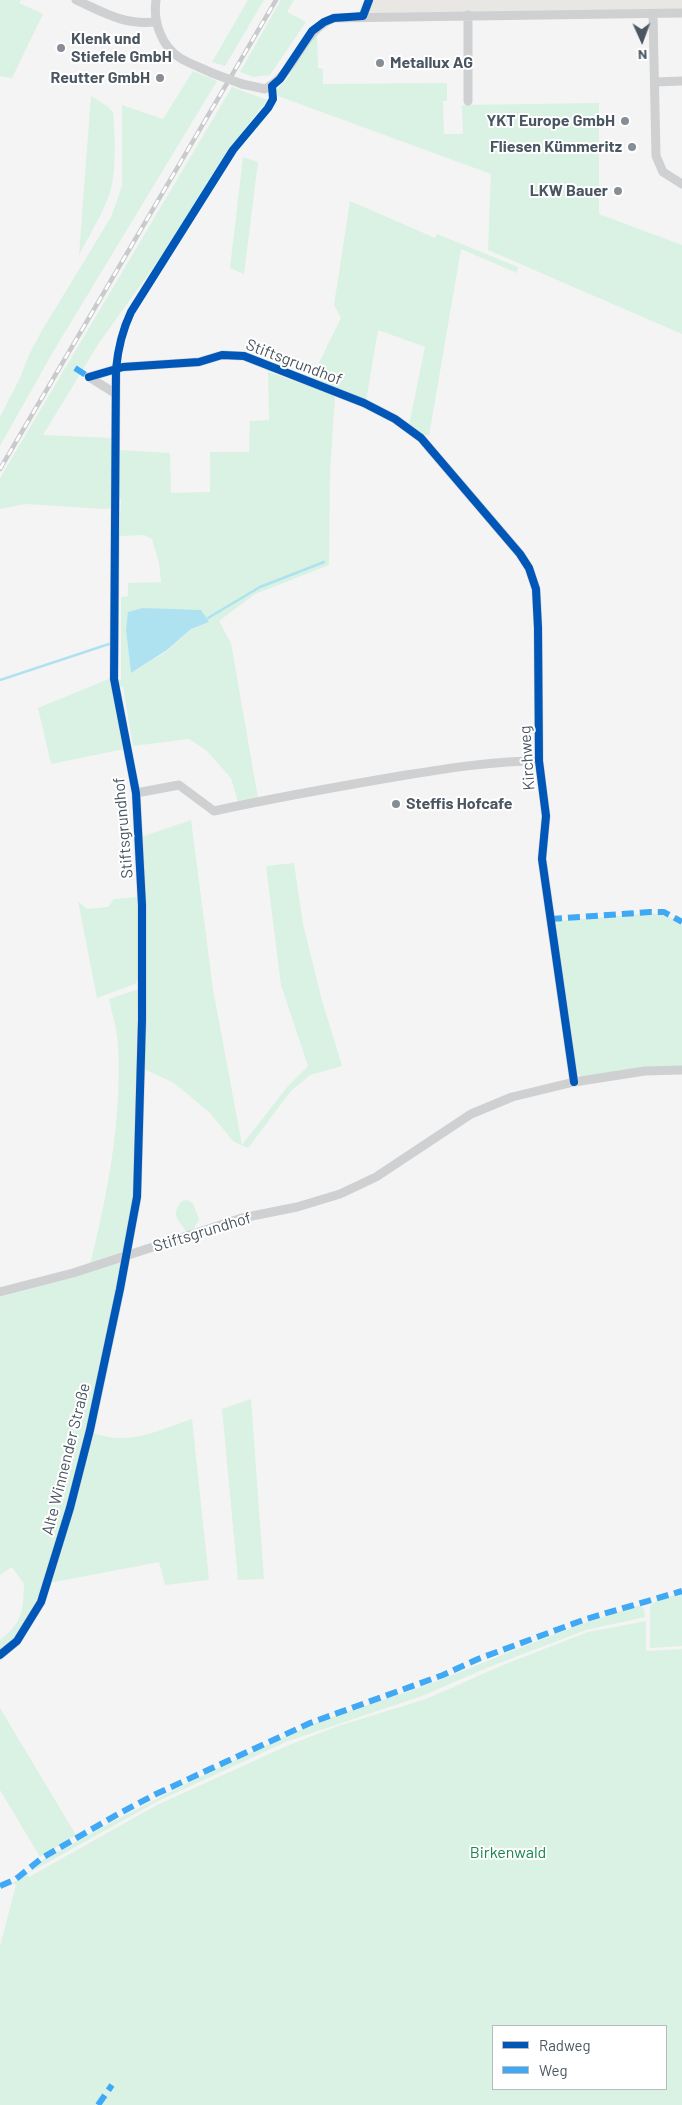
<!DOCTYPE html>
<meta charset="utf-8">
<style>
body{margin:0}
#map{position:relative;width:682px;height:2105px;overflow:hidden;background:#f4f4f4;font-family:Barlow,sans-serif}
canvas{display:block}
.legend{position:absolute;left:492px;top:2025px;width:175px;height:65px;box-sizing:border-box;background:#fff;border:1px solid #b7bbc0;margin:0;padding:6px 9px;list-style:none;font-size:15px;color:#4a5661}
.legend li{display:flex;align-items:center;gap:10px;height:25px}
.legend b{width:25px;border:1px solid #b7bbc0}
.north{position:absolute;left:617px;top:15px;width:50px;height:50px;-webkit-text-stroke:4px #fff;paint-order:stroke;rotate:178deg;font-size:14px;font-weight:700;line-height:20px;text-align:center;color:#4a5661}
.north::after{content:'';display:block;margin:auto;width:18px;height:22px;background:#4a5661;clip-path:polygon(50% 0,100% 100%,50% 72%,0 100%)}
</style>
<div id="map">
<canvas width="682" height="2105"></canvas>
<ul class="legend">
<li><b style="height:6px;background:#0057b8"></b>Radweg</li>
<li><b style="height:6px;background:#3fa9f5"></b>Weg</li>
</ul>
<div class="north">N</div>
</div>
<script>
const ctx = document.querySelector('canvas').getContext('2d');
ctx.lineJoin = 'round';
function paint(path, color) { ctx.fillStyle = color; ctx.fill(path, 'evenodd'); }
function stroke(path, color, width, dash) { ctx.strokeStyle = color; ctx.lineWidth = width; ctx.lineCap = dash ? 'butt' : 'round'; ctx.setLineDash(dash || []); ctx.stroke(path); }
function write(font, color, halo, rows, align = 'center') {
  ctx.font = font + ' Barlow,sans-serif'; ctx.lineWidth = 4; ctx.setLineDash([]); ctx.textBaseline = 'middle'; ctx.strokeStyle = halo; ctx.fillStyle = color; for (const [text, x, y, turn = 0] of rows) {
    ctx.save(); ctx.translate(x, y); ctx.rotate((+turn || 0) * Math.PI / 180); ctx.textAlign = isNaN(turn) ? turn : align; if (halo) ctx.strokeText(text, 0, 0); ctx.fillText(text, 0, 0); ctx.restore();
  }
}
const commercial = new Path2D(`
 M365,0H682V11L360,13Z`);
const green = new Path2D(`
 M0,0H21L19,3L43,14L12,78L0,76Z
 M248,0H264L225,66L212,62Z
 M281,0H294L287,12L306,22L270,75L253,77L240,72Z
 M317,33L318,68L323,69V84L447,83V101H443L444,134H463L462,105L599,103V214L682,245V334L488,250L491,174L278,96L276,90L288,78L312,38Z
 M193,71L217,81L53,352L0,446V417L20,378L29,355L41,332L111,217L122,186V105L163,119Z
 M232,87L267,100L227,153L173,240L99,343L43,435L113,438L111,508L104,509L26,504L0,509V478Z
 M91,96L107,106L113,112C115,130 116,172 111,189C104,212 90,234 79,255Z
 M243,157L258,162L244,274L230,268Z
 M350,201L435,238L437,234L518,267L517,273L461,249L429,436L420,433L409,425L425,347L378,330L366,401L310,381L341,318L334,305Z
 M268,372L335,395L330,473L329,565L255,594L219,621L231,643L258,798L238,802L231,778L206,750L189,739L133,746L123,687L118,685V681L121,680V597L128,596V583L161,582L159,563L152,539L144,535L119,536L121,499H118V450L170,453L171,493L210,492V452H249L250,421L269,420ZM143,608L164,610L209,622L191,629L167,651L131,673L126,630Z
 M111,678L124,749L51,764L38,708Z
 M191,820L213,989L242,1145L288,1086L308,1066L281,985L266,866L294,863L303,924L321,997L342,1066L310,1075L291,1091L248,1148L234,1142L209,1112L174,1083L144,1069L141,837Z
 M138,897L139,978L135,984L97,998L78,901L87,909L108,907L114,899Z
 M652,913L668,916L682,924V1067L582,1077L578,1074L575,1066L556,924L558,921Z
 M136,990H138L132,1217L122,1254L90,1265C108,1192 122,1120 118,1044C117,1029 112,1014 109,999Z
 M187,1200L193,1203L199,1219L193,1230L186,1232C180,1220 169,1216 182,1201Z
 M115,1263H120L122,1266L76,1474L46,1576L31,1613L15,1640L0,1651V1640C23,1622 23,1611 24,1584L12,1567L0,1575V1297L52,1283Z
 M251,1399L264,1579L238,1580L222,1409Z
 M192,1419L209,1580L165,1585L159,1562L49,1583L62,1549L93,1433C131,1446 156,1431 192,1419Z
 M682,1593V1646L650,1648V1606L657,1600Z
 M636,1606H641L644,1610L645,1617L586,1630L489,1667L422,1696L288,1741L158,1801L27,1874L29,1877L157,1805L289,1745L338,1726L426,1699L503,1665L588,1632L646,1621V1651L682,1649V2105H0V1946L16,1885L12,1883L27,1875L42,1860C132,1811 222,1763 316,1723C351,1709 388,1699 424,1686C495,1659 564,1628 636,1606ZM493,2026H666V2089H493Z
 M0,1708L76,1835L40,1857L0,1790Z`);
const water = new Path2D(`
 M143,608L201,610L209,622L191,629L167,650L131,673L126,630L128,612Z`);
const stream = new Path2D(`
 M208,618L260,587L324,562
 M0,680L109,644`);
const street = new Path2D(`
 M76,0C105,13 123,25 155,22
 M156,0C153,21 161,46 180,58C190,64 202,68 212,73
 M653,14L656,156L663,172L682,184
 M363,16L369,0
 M655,82L682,81
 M242,84L265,89C296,74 300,31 334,18L682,13
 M468,101V15
 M89,377L123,367L199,362L222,355L244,356L364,403L395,419L421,438L520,554L529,568L536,589L538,628L539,761L546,816L542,859L574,1082
 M89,377L116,394
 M136,793L179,785L214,811C278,797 341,786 406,775C450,768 494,761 539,761
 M0,1292L73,1273L242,1218L297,1207L340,1194L376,1177L471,1114L512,1097L574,1082L645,1071L682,1070
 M0,1655L17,1641L41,1602L70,1508L90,1430L120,1289L137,1197L142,1020V905L136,793L114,679L116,369`);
const rail = new Path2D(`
 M0,469L276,0`);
const streetBridge = new Path2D(`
 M212,73L242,84`);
const quiet = new Path2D(`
 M75,368L89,377
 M550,919L650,912H664L682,922
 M0,1886L16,1879L42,1858L120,1813L156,1794L310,1723L443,1675L478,1659L586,1619L682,1591
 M98,2105L112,2085`);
const cycleway = new Path2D(`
 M89,377L123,367L199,362L222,355L244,356L364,403L395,419L421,438L520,554L529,568L536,589L538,628L539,761L546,816L542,859L574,1082
 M0,1655L17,1641L41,1602L70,1508L90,1430L120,1289L137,1197L142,1020V905L136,793L114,679L116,369C118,348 122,331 131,312L233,150L268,108L273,99L272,86L280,79L312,31L324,22L334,18L363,16L369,0`);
const markers = [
 [61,48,5,"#868d94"],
 [380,63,5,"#868d94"],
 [160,78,5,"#868d94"],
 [625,121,5,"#868d94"],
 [632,147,5,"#868d94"],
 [618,191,5,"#868d94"],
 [396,804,5,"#868d94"]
];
const poiNames = [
 ["Klenk und",71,39,"left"],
 ["Stiefele GmbH",71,57,"left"],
 ["Metallux AG",390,63,"left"],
 ["Reutter GmbH",150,78],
 ["YKT Europe GmbH",615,121],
 ["Fliesen Kümmeritz",622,147],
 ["LKW Bauer",608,191],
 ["Steffis Hofcafe",406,804,"left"]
];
const streetNames = [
 ["Stiftsgrundhof",294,362,21],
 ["Kirchweg",527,758,-94],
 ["Stiftsgrundhof",123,828,-95],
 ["Stiftsgrundhof",202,1232,-17],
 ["Alte Winnender Straße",66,1459,-76]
];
const parkNames = [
 ["Birkenwald",508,1853]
];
paint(commercial, '#e8e7e3');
paint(green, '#d9f2e3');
paint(water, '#aee2f0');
stroke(stream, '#aee2f0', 2.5);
stroke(street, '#ced0d2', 9);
stroke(rail, '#c9cacc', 4.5);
stroke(rail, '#fff', 2.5, [8]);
stroke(streetBridge, '#ced0d2', 9);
stroke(quiet, '#3fa9f5', 6, [12, 6]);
stroke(cycleway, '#0057b8', 8);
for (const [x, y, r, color] of markers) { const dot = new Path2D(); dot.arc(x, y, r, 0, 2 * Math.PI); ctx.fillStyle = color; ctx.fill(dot); stroke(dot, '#fff', 2); }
write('bold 16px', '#4a5661', '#fff', poiNames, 'right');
write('16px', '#4a5661', '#fff', streetNames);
write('16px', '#17864f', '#fff', parkNames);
</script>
